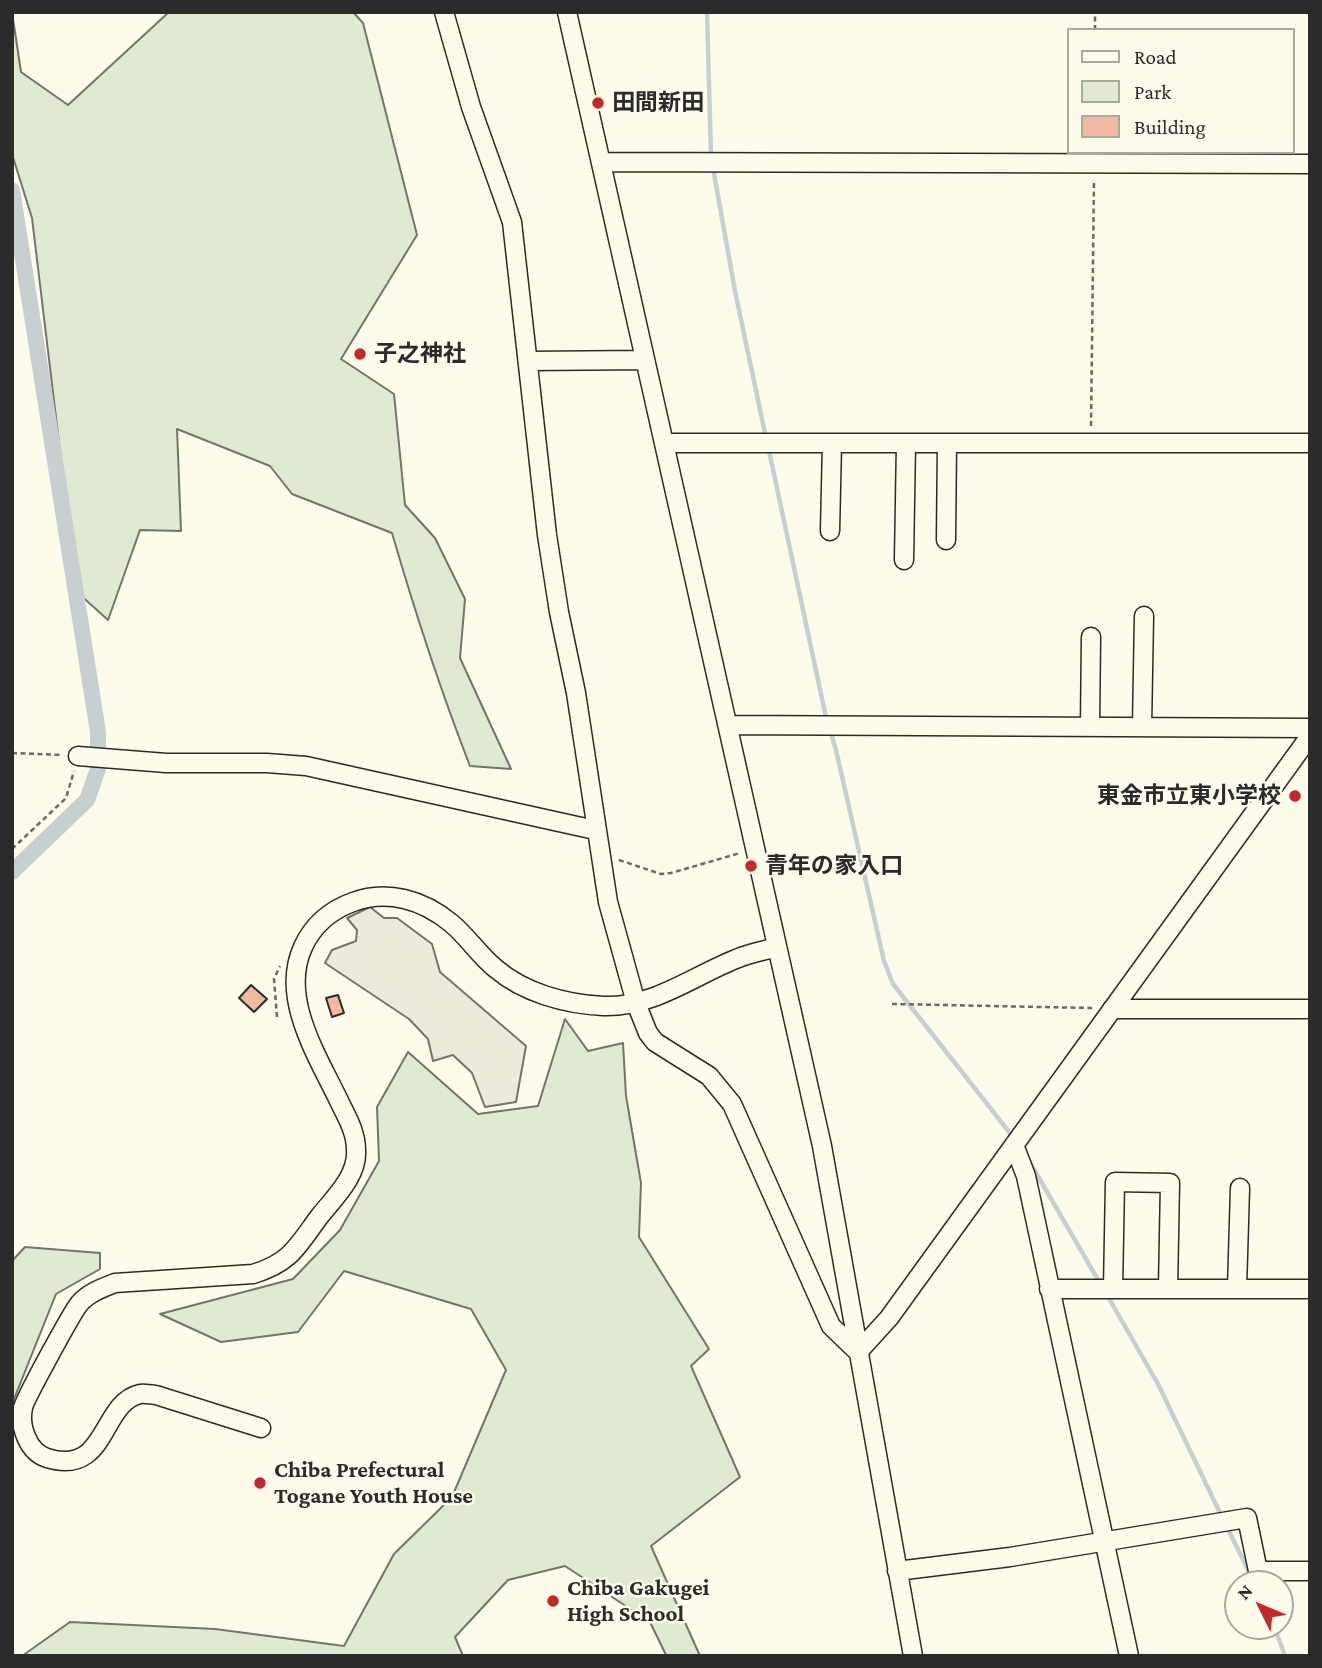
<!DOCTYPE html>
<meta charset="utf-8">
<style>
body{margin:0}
#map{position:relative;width:1322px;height:1668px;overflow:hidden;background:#fdfbea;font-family:"Crimson Pro",serif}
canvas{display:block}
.frame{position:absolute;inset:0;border:14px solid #2b2b2b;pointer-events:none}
.legend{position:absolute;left:1067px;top:28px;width:228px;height:126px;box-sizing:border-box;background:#fdfbea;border:2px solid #a9a89e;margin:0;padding:9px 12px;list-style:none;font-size:21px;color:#2b2b2b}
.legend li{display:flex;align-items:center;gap:14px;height:35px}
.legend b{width:35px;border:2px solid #a9a89e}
.north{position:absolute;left:1224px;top:1570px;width:70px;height:70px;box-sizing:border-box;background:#fdfbea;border:2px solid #a9a89e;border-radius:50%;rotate:313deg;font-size:19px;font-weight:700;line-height:28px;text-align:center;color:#2b2b2b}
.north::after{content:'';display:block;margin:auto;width:24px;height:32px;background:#c62828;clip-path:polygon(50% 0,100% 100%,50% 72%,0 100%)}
</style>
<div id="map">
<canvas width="1322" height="1668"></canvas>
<div class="frame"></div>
<ul class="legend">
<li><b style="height:9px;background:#fdfbea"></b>Road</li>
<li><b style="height:19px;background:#deebd1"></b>Park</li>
<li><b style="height:19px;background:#f2b8a0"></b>Building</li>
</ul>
<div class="north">N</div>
</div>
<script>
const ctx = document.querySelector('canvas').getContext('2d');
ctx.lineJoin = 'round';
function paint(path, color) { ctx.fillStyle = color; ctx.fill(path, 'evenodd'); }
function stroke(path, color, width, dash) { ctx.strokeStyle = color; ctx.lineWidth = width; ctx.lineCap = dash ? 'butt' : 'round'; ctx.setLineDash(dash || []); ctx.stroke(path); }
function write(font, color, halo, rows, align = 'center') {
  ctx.font = font + ' "Crimson Pro","Noto Sans JP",serif'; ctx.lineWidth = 5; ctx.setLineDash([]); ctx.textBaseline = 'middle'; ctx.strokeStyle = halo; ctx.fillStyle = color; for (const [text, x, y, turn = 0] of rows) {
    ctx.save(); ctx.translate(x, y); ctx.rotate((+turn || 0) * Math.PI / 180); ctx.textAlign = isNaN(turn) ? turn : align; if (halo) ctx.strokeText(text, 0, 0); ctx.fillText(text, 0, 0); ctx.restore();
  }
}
const green = new Path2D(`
 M12,12L21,72L68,105L169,12H353L363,23L417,235L341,359L394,394L405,505L435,538L465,599L460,658L511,769L470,766C440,689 415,612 392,533L292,494L270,466L177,429L181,531L140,530L108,620L77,592L32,218L12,154Z
 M565,1019L588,1051L623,1043L626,1096L641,1183L639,1237L709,1349L691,1366L740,1477L651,1546L700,1656L666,1655L650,1622L565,1566L508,1580L455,1637L463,1656H22L70,1622L215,1629L344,1646L394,1554L452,1497L506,1370L471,1309L344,1271L298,1332L221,1342L160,1314L293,1279L340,1230L379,1161L377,1107L408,1052L478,1114L538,1106Z
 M25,1247L100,1253V1269L56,1294L12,1404V1261Z`);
const parking = new Path2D(`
 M370,907L384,918H397L432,944L440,972L526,1046L516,1102L485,1107L472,1073L453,1055L433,1061L428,1039L409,1019L325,963L332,950L356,941L357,930L347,918Z`);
const stream = new Path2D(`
 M707,12L711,156
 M713,168L735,291L766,438
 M768,446L827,722
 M830,730L836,750L884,961L893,984L1013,1137
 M1028,1159L1101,1285
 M1107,1295L1158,1384L1222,1517
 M1226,1525L1255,1584
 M1274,1626L1285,1656`);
const canal = new Path2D(`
 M12,190L98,732V769L87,800L12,872`);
const building = new Path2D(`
 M251,985L267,999L254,1012L239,998Z
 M338,995L344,1013L332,1017L326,998Z`);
const path = new Path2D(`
 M1095,30V12
 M1091,426L1094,181
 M12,753L63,755
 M12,849L66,798L74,771
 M619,860L661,874L671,873L740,853
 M892,1004L1092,1008
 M277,1017L274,979L280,966`);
const minor = new Path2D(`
 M444,12L471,107L512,222L547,535L559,612L576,693L608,902L636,1003L648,1033L655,1042L709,1076L732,1104L831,1326L858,1352
 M567,12L822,1146L913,1656
 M601,162L1310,164
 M528,361L645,360
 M665,443H1310
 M830,531L832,443
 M946,540L947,443
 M904,560L906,443
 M729,725L1310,728
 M1090,726L1091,637
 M1142,727L1144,616
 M78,756L166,763H267L306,766L595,830
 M1112,1009H1310
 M1014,1145L1026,1176L1129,1656
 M1049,1289H1310
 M1113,1289L1115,1182L1170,1183L1168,1289
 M1237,1289L1240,1188
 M858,1352L889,1318L1310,736
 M261,1428L156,1395C152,1395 145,1393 140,1394C100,1403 108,1477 47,1458C28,1452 19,1426 23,1408C24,1400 72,1313 79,1304C88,1293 102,1288 115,1283L253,1274C290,1263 297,1247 319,1217C334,1198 358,1176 356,1150C356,1133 348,1119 341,1105C319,1058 279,999 303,947C313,925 331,910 353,902C387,889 423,900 451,923C467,936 479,955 495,968C524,993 565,1004 603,1006C652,1008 693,976 736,959C749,953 763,951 777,947
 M897,1571L1010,1557L1247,1518L1258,1571H1310`);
const markers = [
 [598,103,7,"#c62828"],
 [360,354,7,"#c62828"],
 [1295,796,7,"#c62828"],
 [751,866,7,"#c62828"],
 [260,1483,7,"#c62828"],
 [553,1601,7,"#c62828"]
];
const poiNames = [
 ["田間新田",612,103],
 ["子之神社",374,354],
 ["東金市立東小学校",1281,796,"right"],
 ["青年の家入口",765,866],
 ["Chiba Prefectural",274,1470],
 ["Togane Youth House",274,1496],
 ["Chiba Gakugei",567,1588],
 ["High School",567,1614]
];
paint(green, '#deebd1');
stroke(green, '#74746e', 2);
paint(parking, '#eceadb');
stroke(parking, '#74746e', 2);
stroke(stream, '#c7d0d0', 4.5);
stroke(canal, '#c7d0d0', 16);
paint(building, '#f2b8a0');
stroke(building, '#2b2b2b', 2);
stroke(minor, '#2b2b2b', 21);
stroke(path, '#6a6964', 2.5, [5, 3.5]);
stroke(minor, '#fdfbea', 18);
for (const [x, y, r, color] of markers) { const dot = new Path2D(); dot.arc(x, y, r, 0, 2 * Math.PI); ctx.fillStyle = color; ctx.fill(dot); stroke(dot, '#fdfbea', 2.5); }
write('bold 23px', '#2b2b2b', '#fdfbea', poiNames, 'left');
</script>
